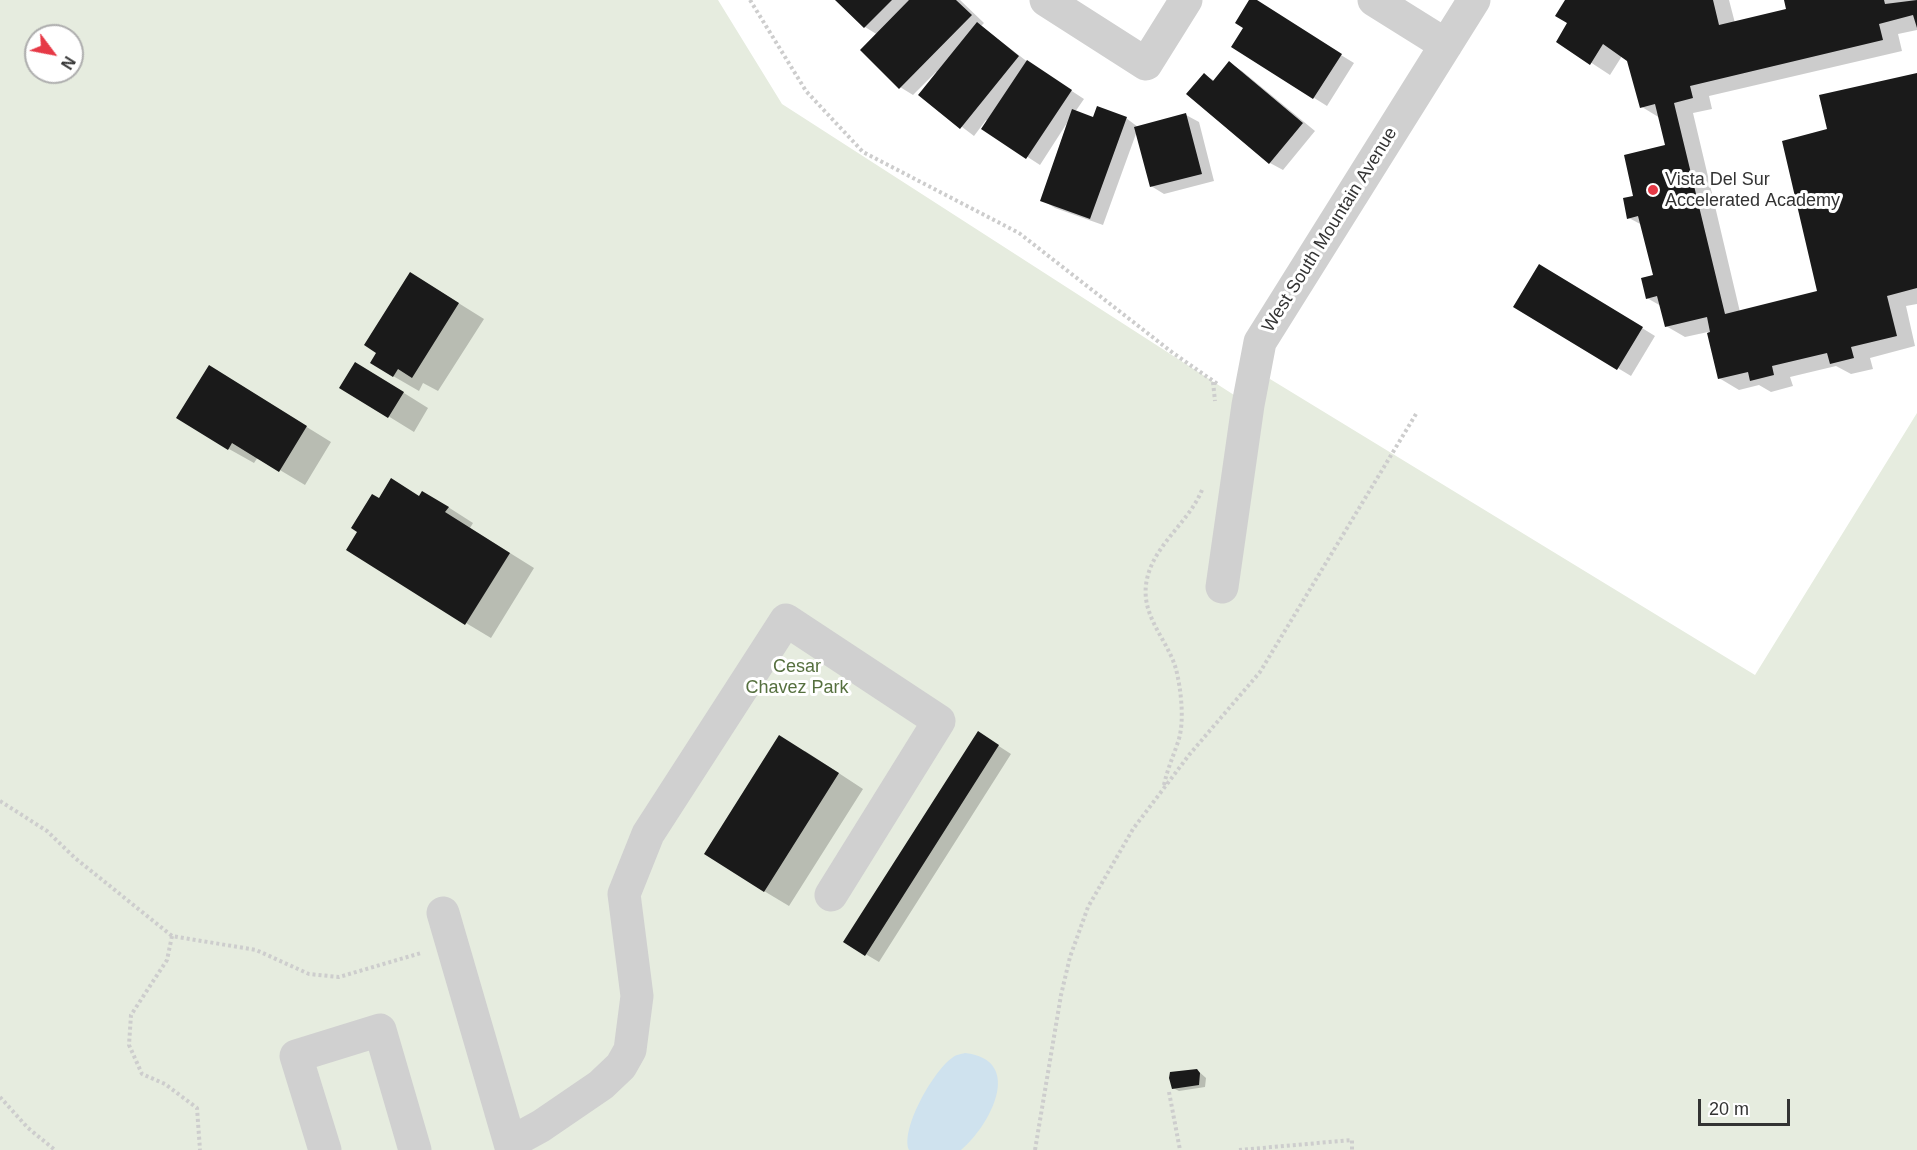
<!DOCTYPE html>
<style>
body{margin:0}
#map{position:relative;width:1917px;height:1150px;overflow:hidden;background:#fff;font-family:Helvetica,sans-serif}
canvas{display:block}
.north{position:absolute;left:24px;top:24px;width:60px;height:60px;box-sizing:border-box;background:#fff;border:2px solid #adadad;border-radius:50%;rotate:122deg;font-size:16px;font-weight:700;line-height:24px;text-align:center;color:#333}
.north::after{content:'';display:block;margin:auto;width:21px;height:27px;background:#e63946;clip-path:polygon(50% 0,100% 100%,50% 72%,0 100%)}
.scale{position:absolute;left:1698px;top:1099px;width:92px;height:27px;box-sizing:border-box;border:3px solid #333;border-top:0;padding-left:8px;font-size:18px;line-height:21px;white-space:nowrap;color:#333;-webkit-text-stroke:4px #fff;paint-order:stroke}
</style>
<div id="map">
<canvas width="1917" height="1150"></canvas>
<div class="north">N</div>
<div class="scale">20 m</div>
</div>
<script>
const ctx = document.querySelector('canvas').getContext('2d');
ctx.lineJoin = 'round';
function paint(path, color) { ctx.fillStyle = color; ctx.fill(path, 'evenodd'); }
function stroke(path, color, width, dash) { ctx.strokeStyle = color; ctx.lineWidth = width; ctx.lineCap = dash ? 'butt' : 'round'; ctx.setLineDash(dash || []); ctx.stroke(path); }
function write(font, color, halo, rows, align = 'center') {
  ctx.font = font + ' Helvetica,sans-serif'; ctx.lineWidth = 6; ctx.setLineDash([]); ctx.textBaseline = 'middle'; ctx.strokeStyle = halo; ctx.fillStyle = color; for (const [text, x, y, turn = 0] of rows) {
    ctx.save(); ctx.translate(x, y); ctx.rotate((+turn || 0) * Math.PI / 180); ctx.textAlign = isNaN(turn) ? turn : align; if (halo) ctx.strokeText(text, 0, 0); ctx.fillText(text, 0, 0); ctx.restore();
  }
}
const green = new Path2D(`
 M0,0H718L782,104L1248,404L1270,379L1755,675L1917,413V1150H0ZM36,36H72V72H36Z`);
const water = new Path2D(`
 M965,1053C1026,1060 989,1127 961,1150H909C900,1129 934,1070 952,1058C955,1055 961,1054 965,1053Z`);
const shadow = new Path2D(`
 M837,0H960L984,23L981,26L1029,63L1084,99L1075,112L1094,119L1126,118L1138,127L1186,115L1199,122L1214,181L1164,194L1151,186L1137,131L1103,225L1055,208L1042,200L1067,123L1040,165L983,128L988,122L986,120L974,136L920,95L938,73L936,72L913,95L900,87L878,35L865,27Z
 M1251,0L1354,63L1327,106L1233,47L1245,28Z
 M1567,0H1729L1735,23L1788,10L1785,0H1917V30L1898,34L1902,51L1709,96L1712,109L1693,113L1740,312L1819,292L1829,131L1917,74V304L1906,306L1915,346L1870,358L1873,369L1851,374L1836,366L1790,377L1793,386L1771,392L1759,385L1739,390L1719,378L1708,332L1685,337L1666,326L1661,306L1647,298L1654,277L1642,225L1629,218L1635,197L1667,146L1660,118L1642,107L1629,60L1622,56L1610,75L1558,41L1569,23Z
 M1229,63L1242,71L1315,131L1283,170L1270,163L1204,75L1215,81Z
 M1553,273L1655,336L1631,376L1515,306Z
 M436,289L484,319L438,391L423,383L419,391L393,376Z
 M380,378L428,408L414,432L341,387Z
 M234,382L331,442L305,485L258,457L254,463L229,449Z
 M420,497L448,507L473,523L470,528L534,568L491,638L466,623L379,500Z
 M991,741L1011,754L879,962L845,942Z
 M805,751L863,789L789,906L764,891Z
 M1197,1070L1206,1078L1205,1087L1179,1091L1173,1088Z`);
const building = new Path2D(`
 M835,0H892L864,28Z
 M909,0H956L972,15L899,89L860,50Z
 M1249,0H1257L1342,54L1313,99L1231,47L1243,28L1235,23Z
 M1565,0H1713L1719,25L1786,9L1784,0H1884L1885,4L1917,0V28L1913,15L1879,24L1883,40L1690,86L1693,98L1674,103L1725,314L1817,291L1782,141L1827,129L1819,95L1917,73V288L1887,296L1897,336L1851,347L1854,358L1830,364L1827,353L1772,366L1774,375L1750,381L1748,372L1718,379L1707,333L1710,332L1707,317L1665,327L1657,296L1646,299L1641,278L1653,275L1638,216L1627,219L1623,198L1633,196L1624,155L1665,145L1655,104L1640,108L1627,61L1603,44L1590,65L1556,42L1567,23L1555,16Z
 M977,22L1019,56L960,129L918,95Z
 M1027,60L1072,90L1026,159L981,129Z
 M1229,61L1303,123L1269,164L1186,94L1204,73L1213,81Z
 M1097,106L1127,117L1090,219L1040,201L1072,109L1093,117Z
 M1186,113L1202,174L1150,187L1134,127Z
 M1539,264L1643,327L1617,370L1513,307Z
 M410,272L459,303L412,378L398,369L393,377L370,363L376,353L364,345Z
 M355,362L404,392L388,418L339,388Z
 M209,365L307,426L279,472L232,443L228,450L176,418Z
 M391,478L419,496L422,491L449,507L445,512L510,553L465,625L346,550L357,532L351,528L372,494L379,498Z
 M978,731L999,745L865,956L843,942Z
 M779,735L839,773L764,892L704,854Z
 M1197,1069L1200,1073L1199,1085L1172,1089L1169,1078L1170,1072Z`);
const path = new Path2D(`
 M750,0L806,91L863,152L1019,233L1173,353L1219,385
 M1213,382L1215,401
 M1164,785C1167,770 1173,757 1178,742C1185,722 1181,689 1176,669C1167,638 1139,615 1147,579C1154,545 1189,522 1202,490
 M0,801L47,831L75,858L172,936L256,950L309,974L339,977L421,953
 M172,936L167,960L131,1015L129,1045L142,1074L165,1084L197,1108L200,1150
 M1169,1092L1180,1150
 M0,1097L28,1128L55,1150
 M1035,1150L1061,995L1070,957L1088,907L1133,829L1189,755L1260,672L1416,414
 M1239,1150L1352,1140V1150`);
const minor = new Path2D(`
 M1046,0L1146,64L1186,0
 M1374,0L1446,45
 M1222,587L1248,405L1260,342L1474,0
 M443,913L512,1150
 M510,1143L541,1126L601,1085L621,1066L630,1050L637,996L624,894L648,834L786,620L939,721L831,895
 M325,1150L296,1056L380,1030L415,1150`);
const markers = [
 [1653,190,6,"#e63946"]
];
const poiNames = [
 ["Vista Del Sur",1665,180],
 ["Accelerated Academy",1665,201]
];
const streetNames = [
 ["West South Mountain Avenue",1330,230,-58]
];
const parkNames = [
 ["Cesar",797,667],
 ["Chavez Park",797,688]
];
paint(green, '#e6ecdf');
paint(water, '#cfe2ee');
paint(shadow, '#0003');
paint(building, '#1a1a1a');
stroke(path, '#cdcdcd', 4, [3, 3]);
stroke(minor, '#d0d0d0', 33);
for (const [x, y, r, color] of markers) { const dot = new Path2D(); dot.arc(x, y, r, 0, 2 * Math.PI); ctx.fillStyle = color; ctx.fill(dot); stroke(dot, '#fff', 2); }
write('18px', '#333', '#fff', poiNames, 'left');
write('18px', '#333', '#fff', streetNames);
write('18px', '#56703f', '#fff', parkNames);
</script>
